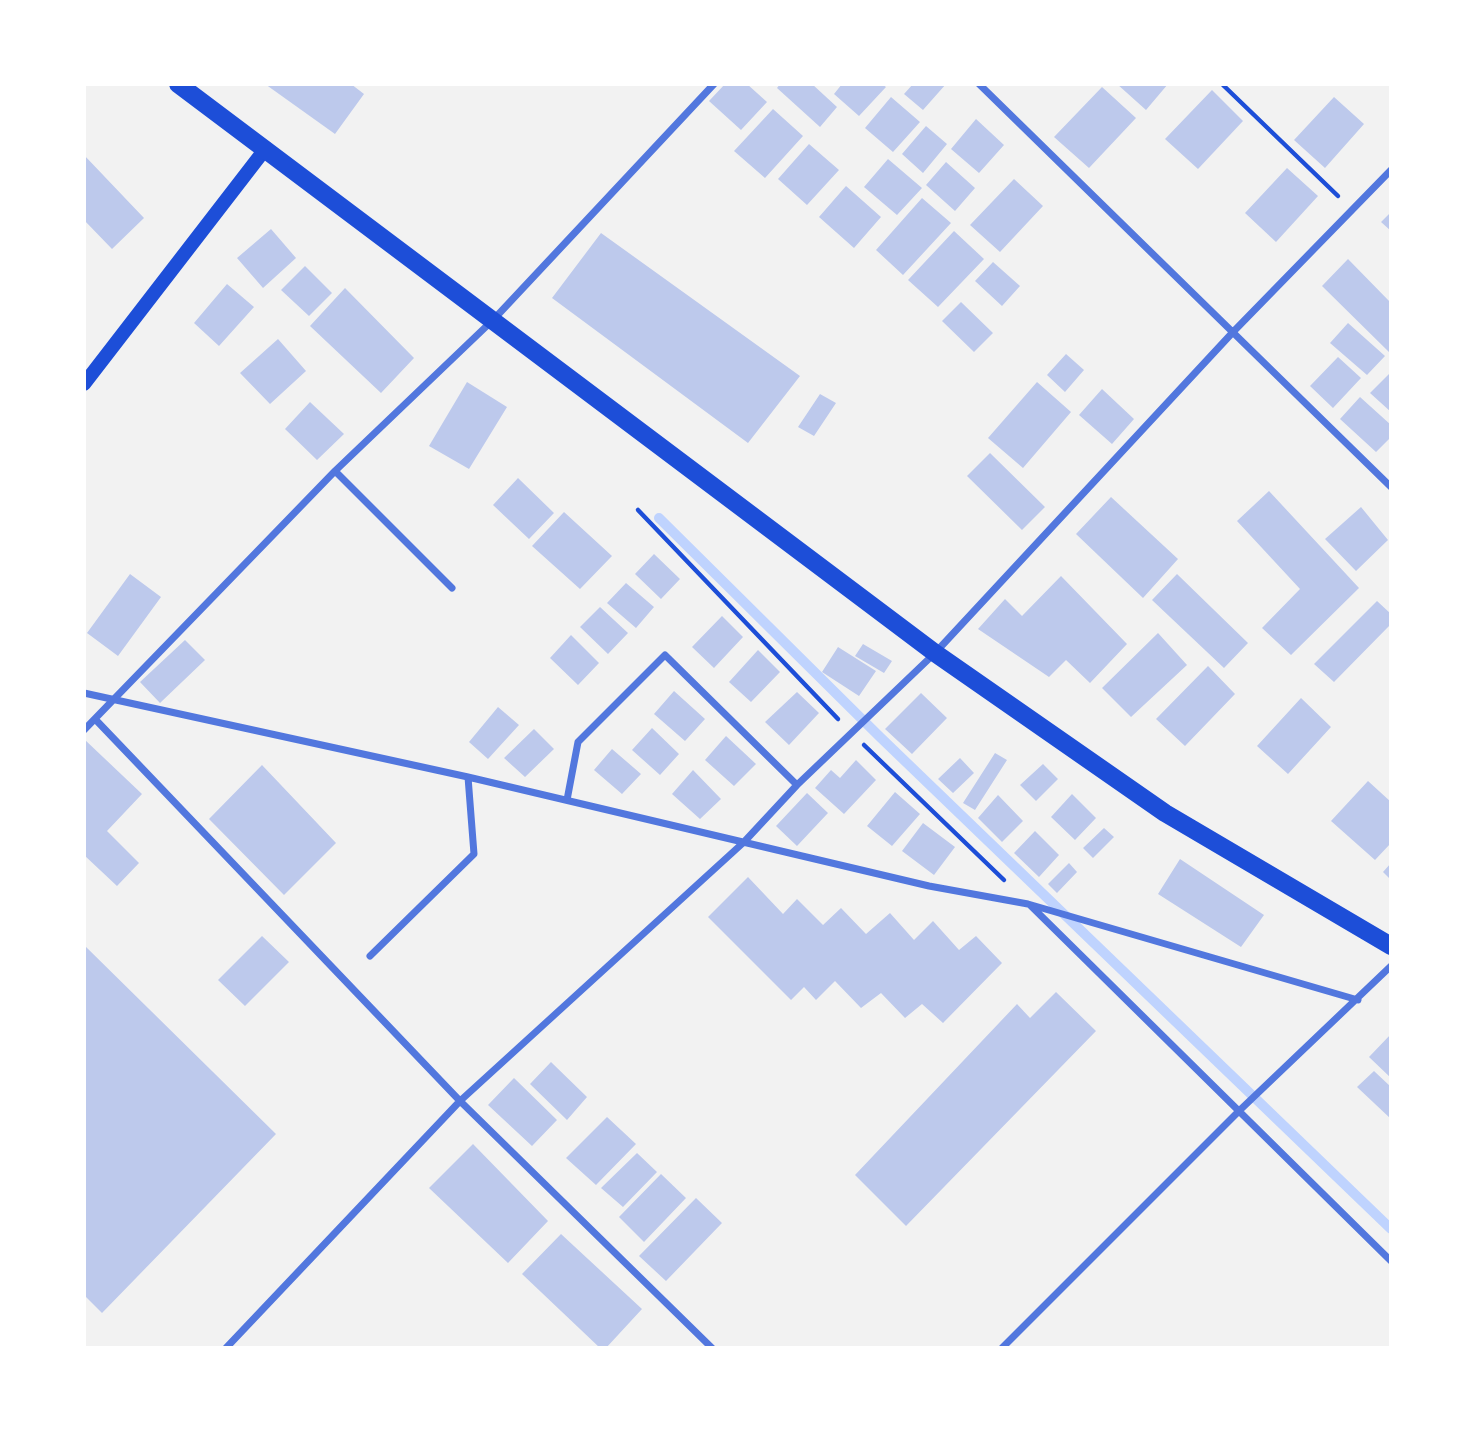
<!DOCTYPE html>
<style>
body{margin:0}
#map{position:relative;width:1475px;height:1432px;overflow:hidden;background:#f2f2f2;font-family:"Asap Condensed",sans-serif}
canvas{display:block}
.frame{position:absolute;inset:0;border:86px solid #fff;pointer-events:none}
</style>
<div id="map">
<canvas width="1475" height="1432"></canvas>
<div class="frame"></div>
</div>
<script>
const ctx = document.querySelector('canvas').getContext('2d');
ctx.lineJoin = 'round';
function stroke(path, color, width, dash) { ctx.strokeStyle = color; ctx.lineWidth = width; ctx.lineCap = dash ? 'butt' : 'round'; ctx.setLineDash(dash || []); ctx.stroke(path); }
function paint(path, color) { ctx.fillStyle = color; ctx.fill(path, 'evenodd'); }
const stream = new Path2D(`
 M659,518L880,737L1391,1229`);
const building = new Path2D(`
 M265,84H351L364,94L335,134Z
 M725,84H747L767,102L741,130L709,101Z
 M780,84H812L837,107L820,127L777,88Z
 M842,84H882L886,87L859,116L834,94Z
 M913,84H946L923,110L904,94Z
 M1117,84H1168L1146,110Z
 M1102,87L1136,118L1089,168L1054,137Z
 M1212,90L1243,121L1198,169L1165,139Z
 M891,97L920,122L893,152L865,128Z
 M1334,97L1364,124L1325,168L1294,140Z
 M773,109L803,136L765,178L734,151Z
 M976,119L1004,145L979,173L951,149Z
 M926,126L947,144L923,173L902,154Z
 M809,144L839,170L807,205L778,179Z
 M84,155L144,218L112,249L84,220Z
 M888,159L922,188L897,215L864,187Z
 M946,162L975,188L955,211L926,185Z
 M1287,168L1318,196L1276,242L1245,213Z
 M1014,179L1043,206L1000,252L970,225Z
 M846,186L881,217L854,248L819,217Z
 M922,198L951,223L903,275L876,250Z
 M1391,212V231L1381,222Z
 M271,229L296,258L263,288L237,258Z
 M954,231L984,259L938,307L908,280Z
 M601,233L800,376L748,443L552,298Z
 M1348,259L1391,303V354L1322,286Z
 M993,262L1020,286L1002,306L975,281Z
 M305,266L332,293L309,316L281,290Z
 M227,284L254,307L219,346L194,323Z
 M345,288L414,358L381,393L310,326Z
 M961,302L993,333L974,352L942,321Z
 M1348,323L1385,356L1367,375L1330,343Z
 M278,339L306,371L270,404L240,373Z
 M1066,354L1084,370L1065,392L1047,375Z
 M1338,357L1361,378L1333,408L1310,386Z
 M1391,372V412L1370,393Z
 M467,382L507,407L469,469L429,446Z
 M1037,382L1071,412L1023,468L988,438Z
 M1102,389L1134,419L1112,444L1079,415Z
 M820,394L836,403L814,436L798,427Z
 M1360,397L1391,425V437L1376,452L1340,419Z
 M310,402L344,434L317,460L285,429Z
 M990,453L1045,507L1022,530L967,476Z
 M518,478L554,513L529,539L493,505Z
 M1269,491L1359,588L1291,655L1262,628L1300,589L1237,521Z
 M1111,497L1178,559L1143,598L1076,534Z
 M1361,507L1388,540L1356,571L1325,539Z
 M564,512L612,556L580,589L532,546Z
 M654,554L680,579L661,599L635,574Z
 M130,574L161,597L118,656L87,633Z
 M1177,574L1248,643L1224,668L1152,600Z
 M1061,576L1127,644L1090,683L1066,660L1049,677L978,629L1005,599L1022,616Z
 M626,583L654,607L636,628L607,603Z
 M1377,601L1391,614V624L1334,682L1314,664Z
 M600,607L628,633L608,654L580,627Z
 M722,616L743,637L714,668L692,647Z
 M1158,633L1187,665L1131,717L1102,688Z
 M571,635L599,663L578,685L550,658Z
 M185,640L205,660L160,703L140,682Z
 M863,644L892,661L884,673L855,656Z
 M838,647L876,671L859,696L822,672Z
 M758,650L780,672L751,702L729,682Z
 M1208,666L1235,694L1185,746L1156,719Z
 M674,691L705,719L685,741L654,714Z
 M797,692L819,713L789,745L765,722Z
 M921,693L947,718L912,754L885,729Z
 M1301,698L1331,727L1288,774L1257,746Z
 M498,707L519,725L488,759L469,742Z
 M652,728L679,754L660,775L632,750Z
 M534,729L554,749L525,777L504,758Z
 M726,736L756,764L734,786L705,760Z
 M84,739L142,794L107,831L139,863L117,886L84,855Z
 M612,749L641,774L622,794L594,770Z
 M995,753L1007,760L975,810L963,803Z
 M960,758L974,773L953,793L938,779Z
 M856,760L876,780L844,814L815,788L831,770L840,778Z
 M1043,764L1058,779L1036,801L1020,785Z
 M262,765L336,843L284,895L209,819Z
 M693,770L721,799L700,819L672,794Z
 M1368,781L1391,802V843L1375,860L1331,821Z
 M895,792L920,814L892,846L867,826Z
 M807,793L828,813L797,846L776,826Z
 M1072,794L1096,818L1075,840L1051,817Z
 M998,795L1023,821L1002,842L978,818Z
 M923,823L955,847L934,875L902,851Z
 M1104,828L1114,837L1093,858L1083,848Z
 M1035,831L1059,855L1039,877L1014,853Z
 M1180,859L1264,915L1241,947L1158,894Z
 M1069,863L1077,872L1057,893L1048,884Z
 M1391,863V880L1383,872Z
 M748,877L783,914L797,899L823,925L841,908L866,934L890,913L914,940L933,921L959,950L976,936L1002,963L943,1023L922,1004L905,1018L881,993L861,1008L835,981L816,1000L804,987L791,1000L708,917Z
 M262,936L289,962L245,1006L218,980Z
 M84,945L276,1134L102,1313L84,1295Z
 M1056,992L1096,1031L906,1226L855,1175L1017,1004L1030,1018Z
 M1391,1034V1078L1369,1057Z
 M551,1062L587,1097L567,1120L530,1084Z
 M1374,1071L1391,1087V1119L1357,1087Z
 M514,1078L557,1120L532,1146L488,1105Z
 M607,1117L636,1144L596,1185L566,1158Z
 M473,1144L548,1221L508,1263L429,1188Z
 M637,1153L657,1172L623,1207L601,1188Z
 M661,1174L686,1198L644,1242L619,1217Z
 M696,1198L722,1223L666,1281L639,1256Z
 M561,1234L642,1309L606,1348H600L522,1274Z`);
const path = new Path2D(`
 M1223,85L1338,196
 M638,510L838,719
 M864,745L1004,880`);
const minor = new Path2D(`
 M979,84L1391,487
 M335,471L452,588
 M84,693L468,777L929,886L1028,904L1358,1000
 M95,719L460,1101L712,1348
 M84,730L335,471L494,319L714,84
 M567,800L578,742L665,655L797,785
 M1030,905L1391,1261
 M370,956L474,854L468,777
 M226,1348L460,1101L744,842L797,785L935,653L1234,331L1391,170
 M1002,1348L1240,1110L1391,966`);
const secondary = new Path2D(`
 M84,384L266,148`);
const primary = new Path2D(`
 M178,84L935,653L1165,813L1391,946`);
stroke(stream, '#bfd3fe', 10);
paint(building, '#bdc9ec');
stroke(path, '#1d4ed8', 4.5);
stroke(minor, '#5277de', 7);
stroke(secondary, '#1d4ed8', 14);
stroke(primary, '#1d4ed8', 18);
</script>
